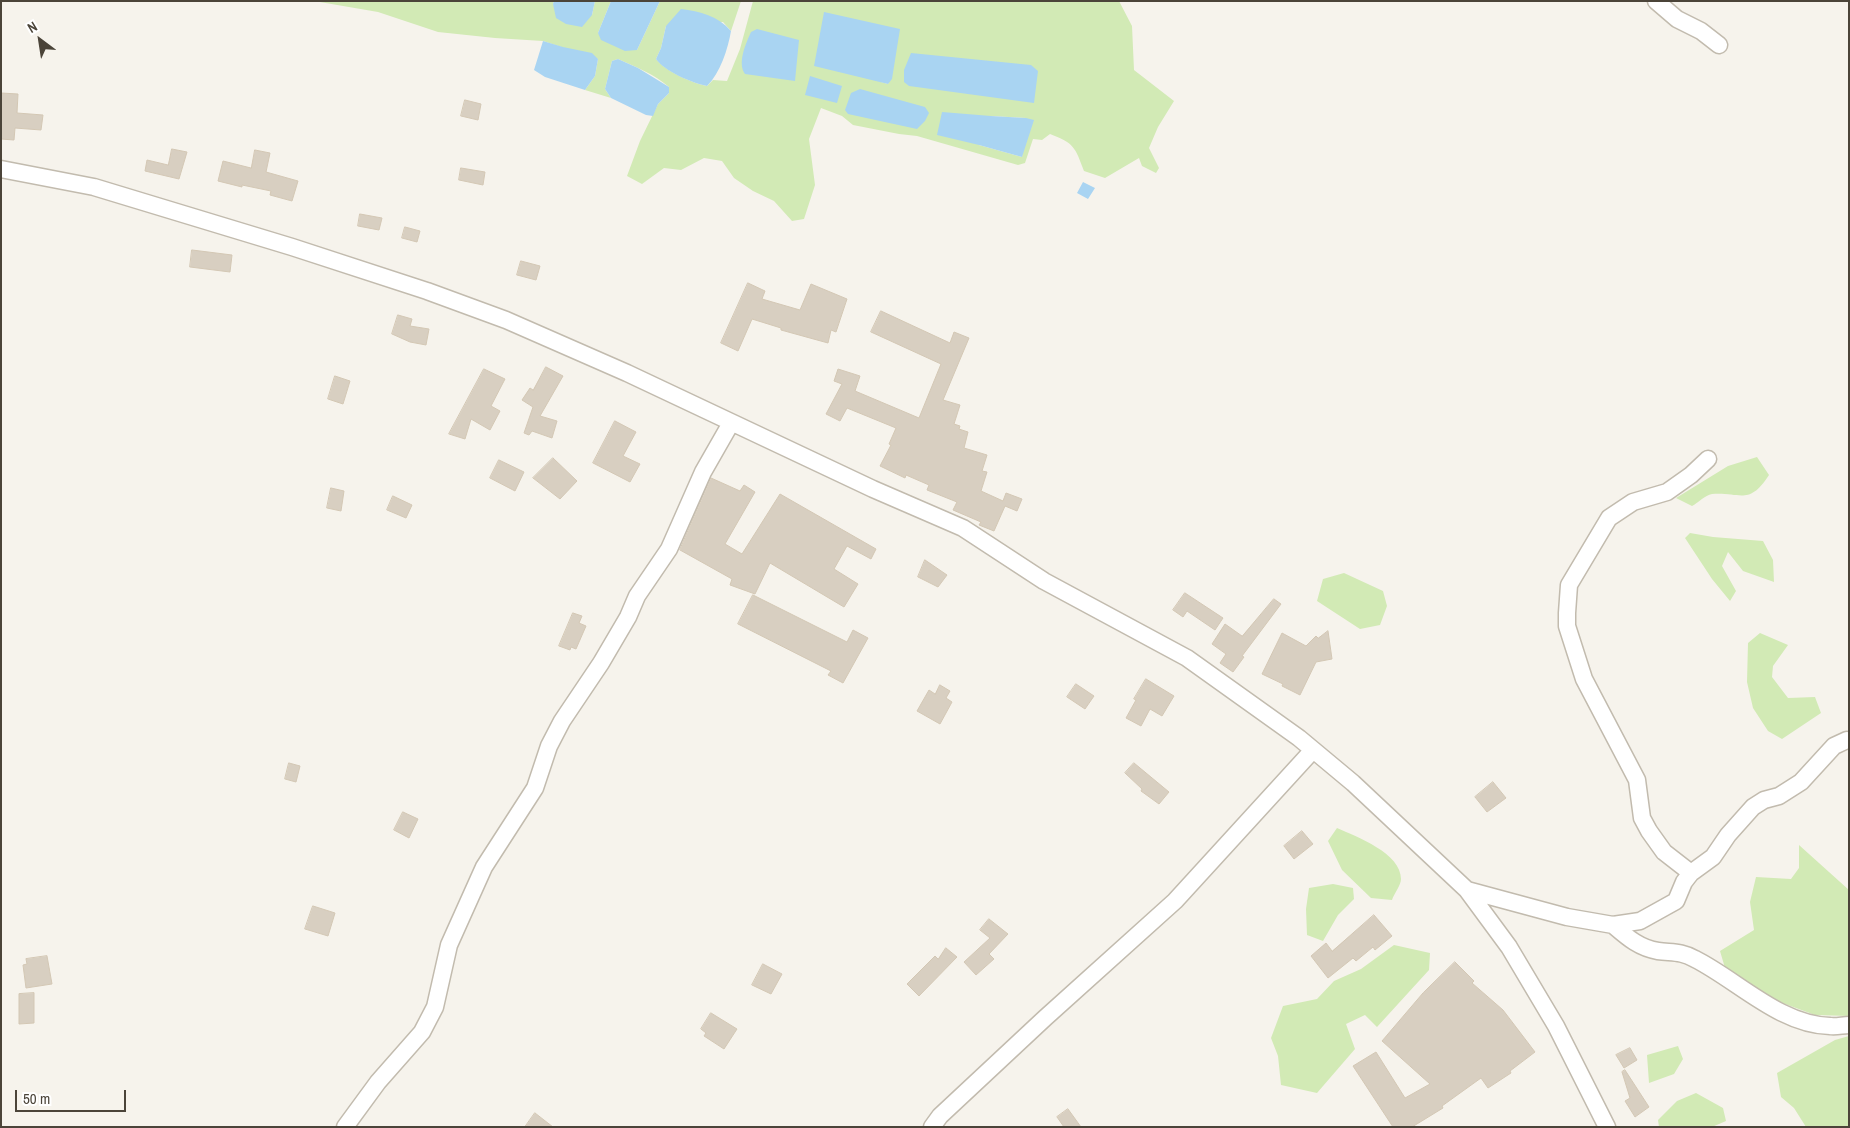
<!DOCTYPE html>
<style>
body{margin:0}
#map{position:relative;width:1850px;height:1128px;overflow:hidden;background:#f6f3ec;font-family:"Archivo Narrow",sans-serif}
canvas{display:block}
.frame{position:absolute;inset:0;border:2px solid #4b4439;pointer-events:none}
.north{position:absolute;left:15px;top:15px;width:50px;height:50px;-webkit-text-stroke:4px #fff;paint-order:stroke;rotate:329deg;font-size:14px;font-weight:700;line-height:20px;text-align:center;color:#4b4439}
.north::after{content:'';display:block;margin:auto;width:18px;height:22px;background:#4b4439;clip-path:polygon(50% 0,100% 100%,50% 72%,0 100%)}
.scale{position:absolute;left:15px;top:1090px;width:111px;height:22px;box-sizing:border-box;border:2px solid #4b4439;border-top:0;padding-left:6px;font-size:15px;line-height:18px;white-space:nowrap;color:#4b4439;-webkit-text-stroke:4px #fff;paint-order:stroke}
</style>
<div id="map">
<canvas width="1850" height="1128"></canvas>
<div class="frame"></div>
<div class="north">N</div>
<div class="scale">50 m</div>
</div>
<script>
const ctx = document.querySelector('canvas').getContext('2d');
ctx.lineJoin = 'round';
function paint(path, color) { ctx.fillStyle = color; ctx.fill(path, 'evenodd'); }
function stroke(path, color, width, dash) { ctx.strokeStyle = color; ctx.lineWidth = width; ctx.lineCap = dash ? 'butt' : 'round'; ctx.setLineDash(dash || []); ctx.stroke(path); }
const green = new Path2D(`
 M314,1H554L553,5L592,15L595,1H611L598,33L637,50L660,1H741L731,31L723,22L666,26L661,48L656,59C665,71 692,83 707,86L713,80L727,81L740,49L753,1H1119L1132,26L1134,70L1174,101L1158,127L1149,148L1159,168L1156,173L1142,166L1139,158L1105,178L1084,171C1075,147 1074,143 1050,134L1042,140L1033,139L1025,163L1018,165L917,136L899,134L853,125L842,116L821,108L809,139L815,185L804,219L792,221L774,201L753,191L734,178L722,161L704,158L681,170L664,168L642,184L627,176L640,141L658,104L669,93V87C654,74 636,67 618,59L612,61L605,89L611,98L585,90L595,76L598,59L543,41L495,38L438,32L378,12ZM899,29L888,84L881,82ZM991,116L1026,118L1022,157L979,145Z
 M1757,457L1769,475C1749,506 1741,492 1712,494C1705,495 1698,503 1692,506L1676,498L1728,466Z
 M1690,533L1713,537L1763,541L1773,560L1774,582L1743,571L1728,552L1722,566L1736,591L1730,601L1712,579L1685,538Z
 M1344,573L1383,591L1387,606L1380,625L1360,629L1317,601L1323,579Z
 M1760,633L1788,645L1773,666L1772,677L1788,698L1815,697L1821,713L1782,739L1768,731L1753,708L1747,682L1748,643Z
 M1337,828C1357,837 1401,853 1401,879C1401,885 1394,894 1392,900L1371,898L1342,870L1328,841Z
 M1799,845L1849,890V1016L1815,1015L1777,1001L1725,968L1720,951L1754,930L1750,902L1756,877L1791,879L1799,868Z
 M1333,884L1353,888L1354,899L1338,915L1323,941L1307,935L1306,909L1309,888Z
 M1394,945L1430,953L1429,970L1377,1027L1365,1015L1346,1024L1355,1049L1317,1093L1281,1085L1278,1056L1271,1038L1283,1006L1317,999L1334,981L1361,969Z
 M1849,1036V1127H1806L1794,1108L1781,1097L1777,1073L1835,1040Z
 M1678,1046L1683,1059L1674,1074L1649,1083L1647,1055Z
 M1696,1093L1723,1108L1726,1121L1712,1127H1659L1658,1120L1677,1101Z`);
const water = new Path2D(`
 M554,1H595L592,15L582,27L566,24L556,18L553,4Z
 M611,1H660L637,50L625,51L601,40L598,33Z
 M681,9C700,11 718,16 731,31C728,49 720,73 707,86C692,83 664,71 656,59L661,48L666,26Z
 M824,12L900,29L892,79L888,84L814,66Z
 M757,29L799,40L795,81L745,74C737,63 746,43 751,32Z
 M543,41L563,47L592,53L598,59L595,76L585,90L545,77L534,70Z
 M911,53L1031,65L1038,71L1034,103L909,86L904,82V70Z
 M618,59L638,68L669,87V93L658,104L653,116L646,115L611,98L605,89L612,61Z
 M810,76L842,86L837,103L805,95Z
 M860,89L925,107L929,113L925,121L917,129L848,114L845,110L851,93Z
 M942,112L991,116L1026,118L1034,120L1022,157L979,145L937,135Z
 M1083,182L1095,188L1088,199L1077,193Z`);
const building = new Path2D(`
 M1,93L18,94L17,113L43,115L41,130L15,128L14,140L1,139Z
 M465,100L481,104L478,120L461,116Z
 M172,149L187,152L179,179L145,171L147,160L168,165Z
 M255,150L270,153L266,172L298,181L292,201L270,195L271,191L242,185V187L218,181L223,161L251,168Z
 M461,168L485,172L483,185L459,180Z
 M360,214L382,218L379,230L358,226Z
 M405,227L420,231L417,242L402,238Z
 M192,250L232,255L230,272L190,267Z
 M521,261L540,266L536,280L517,275Z
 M748,283L765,291L762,299L800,310L811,284L847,299L836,332L831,330L828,343L781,330V328L752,319L738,351L721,343Z
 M881,311L950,343L954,332L969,338L943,400L960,405L954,424L960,426L959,429L968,432L964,448L987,455L982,471L987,472L981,491L1003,501L1006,493L1022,499L1017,511L1005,506L994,531L979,525L981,522L953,510L957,502L927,490L929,485L906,475L905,478L880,466L891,445L889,444L896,428L847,408L840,421L826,414L842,384L834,381L838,369L860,376L855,391L919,418L941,364L871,332Z
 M398,315L412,319L410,326L429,329L426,345L410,342L392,334Z
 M546,367L563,376L540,416L557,421L552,438L532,431L529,435L524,433L533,407L522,400L530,388L533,390Z
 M484,369L505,379L491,406L500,411L490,430L471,419L465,439L449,434Z
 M335,376L350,381L343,404L328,399Z
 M615,421L636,432L623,456L640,464L630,482L593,463Z
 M553,458L577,481L560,499L533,478Z
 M499,460L524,472L515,491L490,478Z
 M711,478L740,491L744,485L755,492L725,544L742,554L780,494L876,549L871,559L847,546L834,569L858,584L844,607L770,563L755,594L730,585L732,579L680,550Z
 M331,488L344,491L341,511L327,508Z
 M393,496L412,505L406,518L387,510Z
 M925,560L947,575L938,587L918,577Z
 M1185,593L1223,618L1215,630L1187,611L1183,617L1173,610Z
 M753,595L847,642L853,630L868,638L843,683L828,675L831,671L738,624Z
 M1274,599L1281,604L1242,656L1244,657L1233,672L1220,663L1226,654L1212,644L1225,624L1242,636Z
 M573,613L582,616L579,623L586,626L576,649L571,647L570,650L559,646Z
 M1328,631L1332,659L1316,662L1300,695L1282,686L1283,684L1262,674L1282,633L1306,646L1316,636L1318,638Z
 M1146,679L1174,696L1162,716L1150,709L1141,726L1126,718L1136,700L1134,699Z
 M1076,684L1094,696L1085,709L1067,697Z
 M940,685L950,691L946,698L952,702L940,724L917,711L929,690L935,694Z
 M289,763L300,766L296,782L285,779Z
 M1134,763L1169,792L1159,804L1141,791L1142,789L1125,773Z
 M1493,782L1506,798L1487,812L1475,797Z
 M403,812L418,819L409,838L394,830Z
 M1302,831L1313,844L1294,859L1284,846Z
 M313,906L335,913L328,936L305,929Z
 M1374,915L1392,936L1375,950L1373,947L1356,961L1353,958L1328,978L1311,956L1326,943L1332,951Z
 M989,919L1008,934L989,954L994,959L976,975L964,962L990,938L980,930Z
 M946,948L957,957L919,996L907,984L935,956L938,959Z
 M47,956L52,984L26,988L23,965L27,964L26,959Z
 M1455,962L1474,981L1472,983L1503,1010L1535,1052L1510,1071L1511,1073L1488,1088L1481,1078L1442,1106L1443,1108L1412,1127H1393L1353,1066L1376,1052L1405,1098L1430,1084L1382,1041L1423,993Z
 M763,964L782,974L771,994L752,985Z
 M34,993V1023L19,1024V994Z
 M711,1013L737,1029L724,1049L704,1036L706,1033L701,1029Z
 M1630,1048L1637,1060L1624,1068L1616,1055Z
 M1625,1070L1649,1107L1635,1117L1625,1101L1630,1098L1622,1072Z
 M1068,1109L1081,1127H1064L1057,1117Z
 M535,1113L553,1127H525Z`);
const minor = new Path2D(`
 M1656,1L1677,19L1701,31L1719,45
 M1,169L94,187L292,247L427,291L506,320L627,373L873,489L963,528L1044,581L1187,658L1299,738L1353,783L1467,890L1509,947L1556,1026L1607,1127
 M1691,873L1664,852L1649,831L1642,818L1637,780L1584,679L1567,626V613L1569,585L1609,518L1633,502L1667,492L1691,475L1708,459
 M1467,890L1567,917L1613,925L1640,921L1676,901L1684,882L1691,873L1713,857L1728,835L1753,807L1764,800L1779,796L1801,782L1834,746L1847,740
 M1613,925C1627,937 1639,948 1658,951C1672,953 1681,951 1695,959C1737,980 1780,1025 1830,1026C1836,1027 1843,1025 1849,1025
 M345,1127L378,1082L422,1032L435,1007L449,945L484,867L535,788L549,746L562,721L601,663L628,617L637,596L669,549L703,472L731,423
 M932,1127L940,1116L1045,1018L1175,901L1313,750`);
paint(green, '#d2eab5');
paint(water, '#a9d4f2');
paint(building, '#d8cfc1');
stroke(building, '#d3c7b4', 1);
stroke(minor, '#c2bbae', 19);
stroke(minor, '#fff', 16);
</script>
